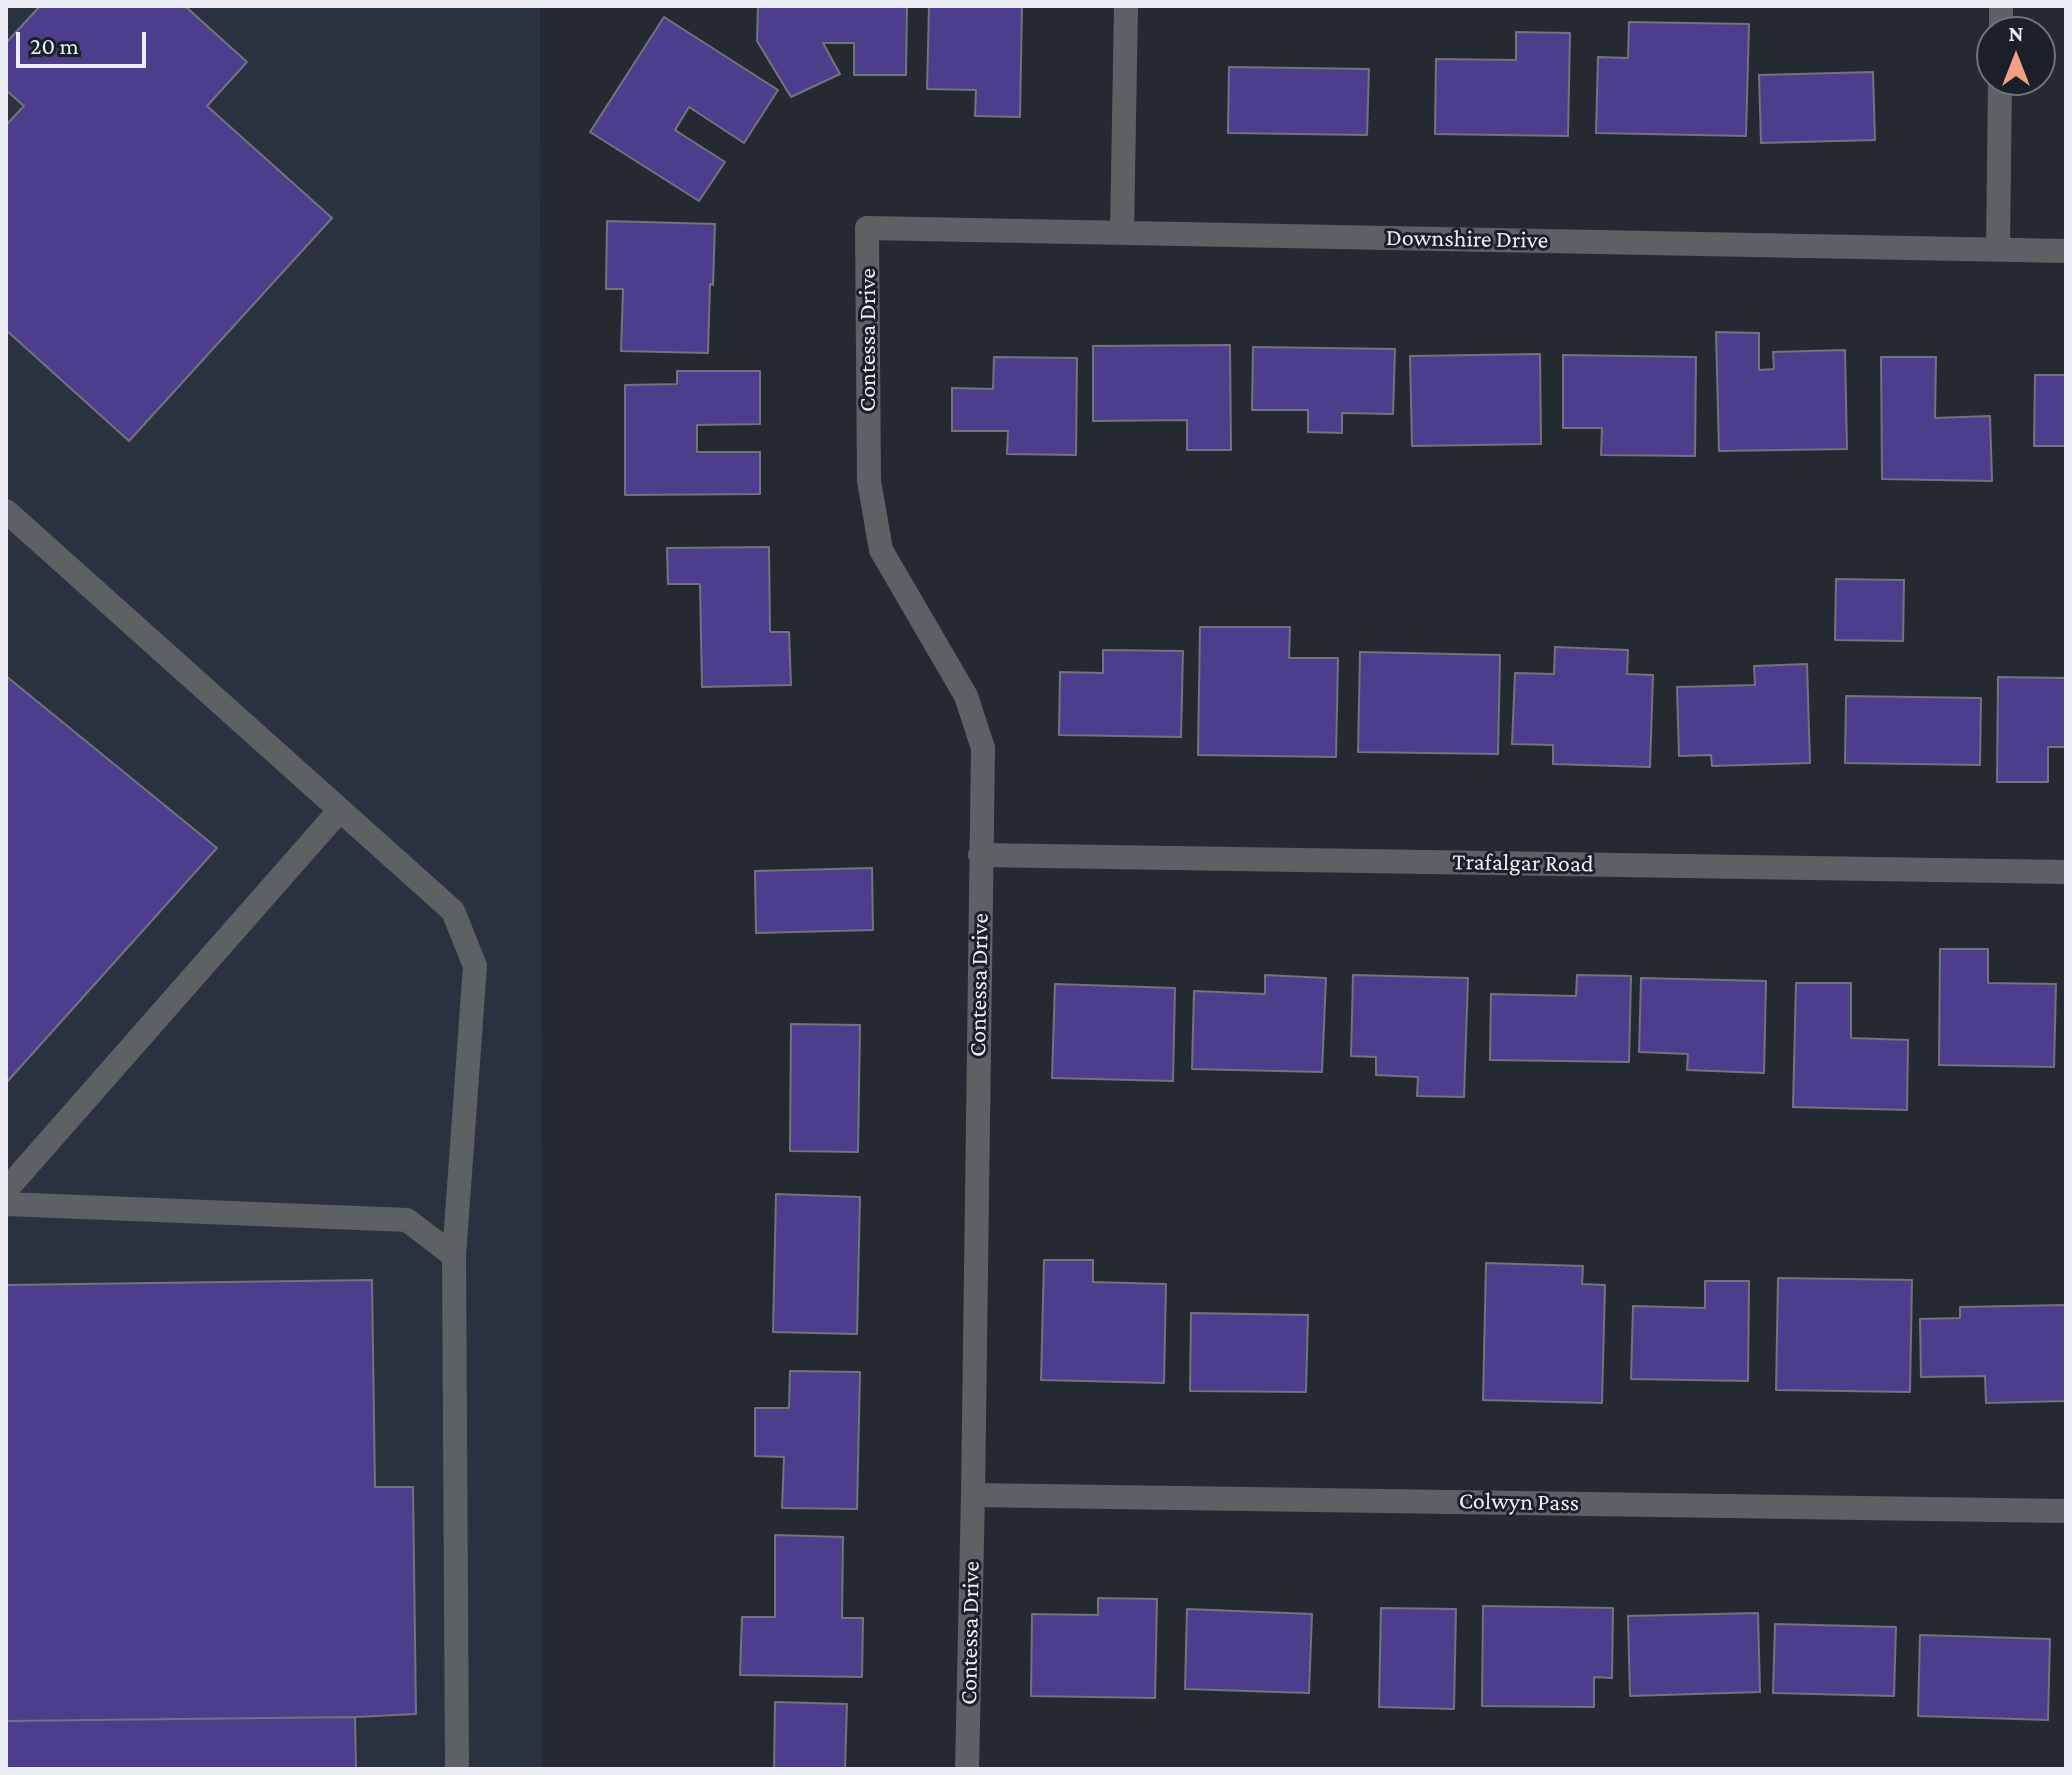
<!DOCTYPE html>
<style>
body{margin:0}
#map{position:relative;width:2072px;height:1775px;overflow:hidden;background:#252a32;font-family:"Crimson Pro",serif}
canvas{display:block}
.frame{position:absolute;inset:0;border:8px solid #eaeef4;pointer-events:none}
.north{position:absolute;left:1976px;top:16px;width:80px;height:80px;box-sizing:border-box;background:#1b2028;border:2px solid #6e727a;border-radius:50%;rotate:0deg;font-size:22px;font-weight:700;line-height:32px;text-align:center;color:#eaeef4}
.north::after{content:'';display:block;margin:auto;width:28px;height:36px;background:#f39f84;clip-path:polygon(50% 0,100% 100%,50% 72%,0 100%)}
.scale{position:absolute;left:16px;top:32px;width:130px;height:36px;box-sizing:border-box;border:4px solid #eaeef4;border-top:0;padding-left:10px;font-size:24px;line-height:28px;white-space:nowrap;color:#eaeef4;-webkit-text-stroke:6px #1b2028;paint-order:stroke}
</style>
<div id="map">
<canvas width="2072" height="1775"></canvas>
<div class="frame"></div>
<div class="north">N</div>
<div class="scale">20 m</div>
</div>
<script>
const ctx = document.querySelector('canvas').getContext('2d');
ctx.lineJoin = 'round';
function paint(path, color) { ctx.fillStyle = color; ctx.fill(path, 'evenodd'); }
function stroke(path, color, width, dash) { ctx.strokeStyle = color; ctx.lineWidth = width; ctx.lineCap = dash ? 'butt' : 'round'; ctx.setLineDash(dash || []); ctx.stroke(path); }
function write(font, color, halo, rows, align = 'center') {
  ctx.font = font + ' "Crimson Pro",serif'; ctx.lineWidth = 6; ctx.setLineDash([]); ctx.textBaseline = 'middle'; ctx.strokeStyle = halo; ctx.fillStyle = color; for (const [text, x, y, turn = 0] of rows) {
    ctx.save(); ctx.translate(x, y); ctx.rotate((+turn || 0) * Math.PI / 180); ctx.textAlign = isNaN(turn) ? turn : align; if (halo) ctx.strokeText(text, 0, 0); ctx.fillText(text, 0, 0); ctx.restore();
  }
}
const built = new Path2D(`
 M6,6H540L542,1769H6Z`);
const building = new Path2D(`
 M40,6H185L247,62L207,106L332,218L129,441L6,330V125L24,106L6,90V43Z
 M758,6H907L906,75H854V43H823L840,74L791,97L757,41Z
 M929,6H1022L1020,117L975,116L976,90L927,89Z
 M664,17L778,90L744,143L689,107L675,130L725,162L699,201L590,132Z
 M1629,22L1749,24L1746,136L1596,133L1598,57L1628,58Z
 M1516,32L1570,33L1568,136L1435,134L1436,59L1516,60Z
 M1229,67L1369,69L1367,135L1228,133Z
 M1873,72L1875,140L1761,143L1759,75Z
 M607,221L715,224L713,285L710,284L708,353L621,351L623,289H606Z
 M1716,332L1759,333V370L1774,369L1773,352L1845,350L1847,449L1719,451Z
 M1230,345L1231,450H1187V420L1093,421V346Z
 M1253,347L1395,349L1393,414L1342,413V433L1308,432V410H1252Z
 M1540,354L1541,444L1412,446L1410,356Z
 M1563,355L1696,357L1695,456L1601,455L1602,428H1563Z
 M994,357L1077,358L1076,455L1007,454L1008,431H952V388L993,389Z
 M1881,357H1936L1935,418L1990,416L1992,481L1882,479Z
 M677,371H760V424L697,425V452H760V494L625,495V385L677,384Z
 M2035,375H2066V446H2034Z
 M769,547L770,632H789L791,685L702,687L700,584H668L667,548Z
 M1836,579L1904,580L1903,641L1835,640Z
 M1200,627H1290L1289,658H1338L1336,757L1198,755Z
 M1555,647L1628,650L1627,674L1653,675L1650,767L1553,764V745L1512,744L1515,673L1554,674Z
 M1103,650L1183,651L1181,737L1059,735L1060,672L1103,673Z
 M1360,652L1500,655L1498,754L1358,752Z
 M1807,664L1810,763L1712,766L1711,755L1679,756L1677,687L1755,685L1754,666Z
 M6,676L217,848L6,1083Z
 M1998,677L2066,678V747H2048V782H1997Z
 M1846,696L1981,698L1980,765L1845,763Z
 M872,868L873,930L756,933L755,871Z
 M1940,949H1988V983L2056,984L2054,1067L1939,1065Z
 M1265,975L1326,978L1322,1072L1192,1069L1194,991L1265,994Z
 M1353,975L1468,978L1464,1097L1417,1096L1418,1077L1376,1075V1057L1351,1056Z
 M1577,975L1631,976L1629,1062L1490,1060L1491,994L1576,996Z
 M1641,978L1766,981L1764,1073L1687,1070L1688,1054L1639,1052Z
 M1796,983H1851V1038L1908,1040L1907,1110L1793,1107Z
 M1055,984L1175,988L1173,1081L1052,1078Z
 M791,1024L860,1025L858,1152L790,1151Z
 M776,1194L860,1197L857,1334L773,1332Z
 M1044,1260H1093V1282L1166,1284L1164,1383L1041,1380Z
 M1486,1263L1583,1266L1582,1284L1605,1285L1602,1403L1483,1400Z
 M1778,1278L1912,1280L1910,1392L1776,1390Z
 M372,1280L375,1487H413L416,1714L355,1717L6,1721V1285Z
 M1705,1281H1749L1748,1381L1631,1379L1633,1306L1705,1308Z
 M2066,1305V1401L1986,1403L1985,1376L1921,1377L1920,1319L1960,1318V1307Z
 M1191,1313L1308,1315L1306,1392L1190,1391Z
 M790,1371L860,1372L857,1509L782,1508L784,1457L755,1456V1408H789Z
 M775,1535L843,1537L842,1618H863L862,1677L740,1675L742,1617H775Z
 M1098,1598L1157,1599L1155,1698L1031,1696L1032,1614L1098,1615Z
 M1483,1606L1613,1608L1612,1678L1594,1677V1707L1482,1706Z
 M1381,1608L1456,1609L1454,1709L1379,1707Z
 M1187,1609L1312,1614L1309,1693L1185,1689Z
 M1758,1613L1760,1692L1630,1696L1628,1616Z
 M1775,1624L1896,1627L1894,1696L1773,1693Z
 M1920,1635L2050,1639L2048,1720L1918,1716Z
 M775,1702L847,1704L845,1769H774Z
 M355,1717L356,1769H6V1721Z`);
const minor = new Path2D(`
 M2001,32V6
 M1122,232L1126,6
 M1998,249L2000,80
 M6,511L453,911L475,966L454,1256
 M980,855L2066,872
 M6,1190L340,810
 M6,1204L407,1220L454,1256L457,1769
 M973,1495L2066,1511
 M967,1769L973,1495L983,748L966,696L881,550L869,481L867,228L2066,251`);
const streetNames = [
 ["Downshire Drive",1467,239,1],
 ["Contessa Drive",868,340,-90],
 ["Trafalgar Road",1523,863,1],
 ["Contessa Drive",979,985,-89],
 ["Colwyn Pass",1519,1502,1],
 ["Contessa Drive",970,1633,-89]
];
paint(built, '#2a3240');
paint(building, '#4d3e8d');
stroke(building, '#73727d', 2);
stroke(minor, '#5c6164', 24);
write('24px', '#eaeef4', '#1b2028', streetNames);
</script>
